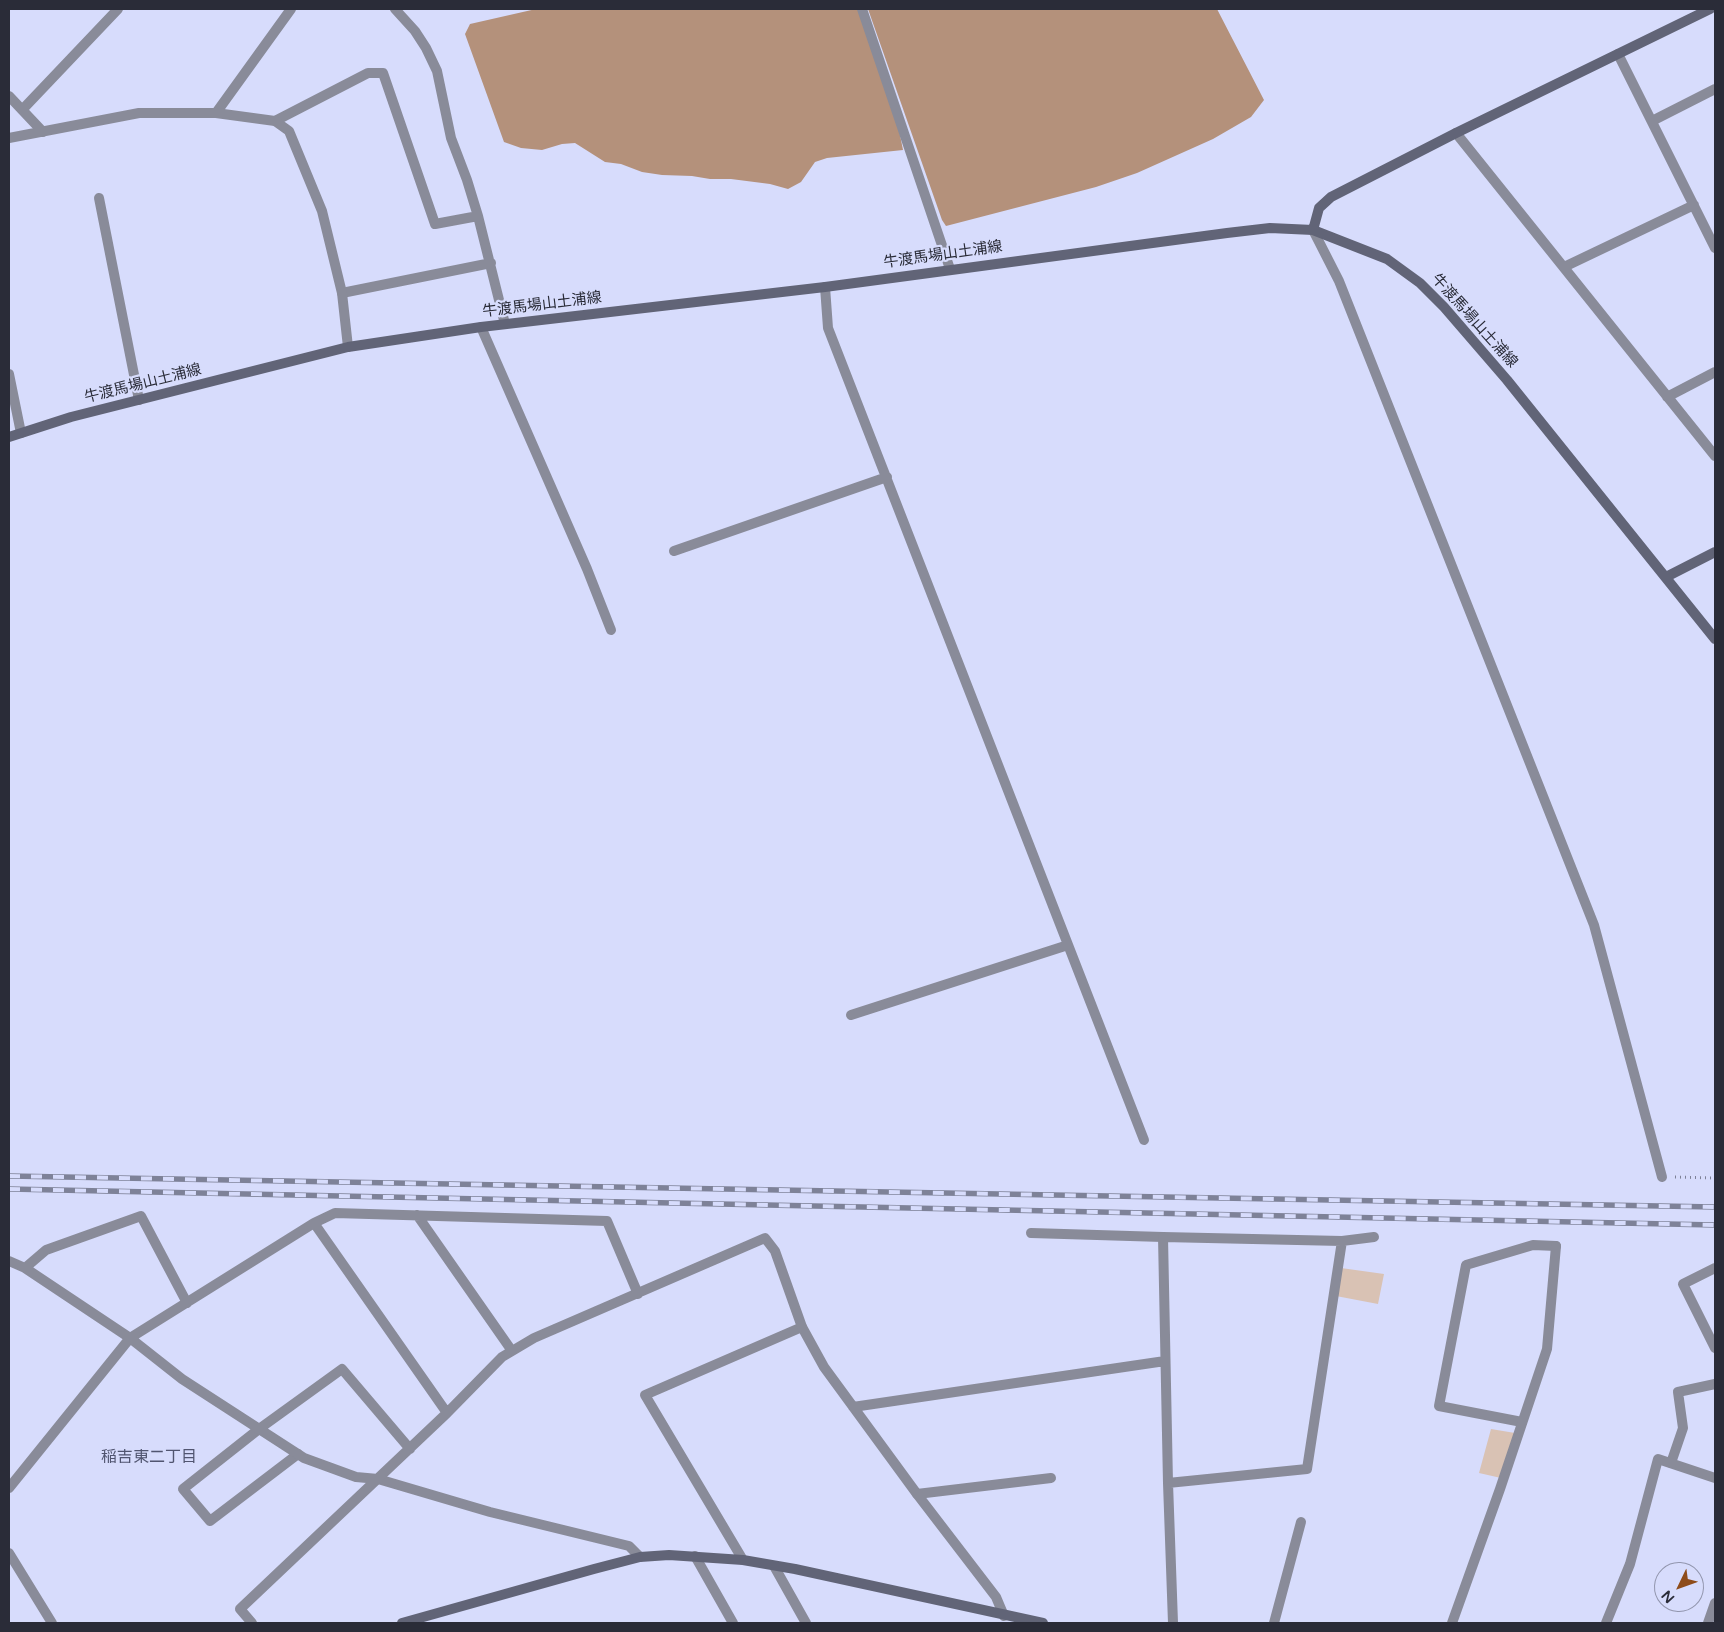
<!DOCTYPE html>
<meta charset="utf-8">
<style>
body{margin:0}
#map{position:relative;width:1724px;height:1632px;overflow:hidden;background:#d7dcfc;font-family:"Varela Round",sans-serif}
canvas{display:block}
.frame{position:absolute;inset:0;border:10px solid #2a2c38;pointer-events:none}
.north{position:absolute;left:1654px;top:1562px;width:50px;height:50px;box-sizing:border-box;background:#d7dcfc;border:1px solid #9296ae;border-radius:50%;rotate:228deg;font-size:14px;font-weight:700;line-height:20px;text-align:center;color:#2a2c38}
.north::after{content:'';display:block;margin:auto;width:18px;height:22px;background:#8e4c1a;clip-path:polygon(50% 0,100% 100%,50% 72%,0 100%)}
</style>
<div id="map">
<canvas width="1724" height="1632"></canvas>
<div class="frame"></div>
<div class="north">N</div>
</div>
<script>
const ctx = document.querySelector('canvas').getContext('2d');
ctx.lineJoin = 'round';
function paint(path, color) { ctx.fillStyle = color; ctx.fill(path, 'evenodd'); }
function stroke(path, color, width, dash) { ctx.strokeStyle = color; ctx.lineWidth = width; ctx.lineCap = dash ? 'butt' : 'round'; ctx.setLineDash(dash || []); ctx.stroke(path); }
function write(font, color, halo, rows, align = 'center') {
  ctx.font = font + ' "Varela Round","Noto Sans JP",sans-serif'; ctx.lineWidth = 4.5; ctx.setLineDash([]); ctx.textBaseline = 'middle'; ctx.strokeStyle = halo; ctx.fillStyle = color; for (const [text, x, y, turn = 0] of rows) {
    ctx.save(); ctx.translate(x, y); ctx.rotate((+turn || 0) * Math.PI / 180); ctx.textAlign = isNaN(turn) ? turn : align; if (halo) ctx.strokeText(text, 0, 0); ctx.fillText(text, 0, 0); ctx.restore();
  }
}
const green = new Path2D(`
 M1341,1268L1384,1274L1378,1304L1336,1296Z
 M1491,1429L1515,1433L1501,1478L1479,1473Z`);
const forest = new Path2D(`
 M536,9H858L899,130L903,150L827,158L815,162L801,182L788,189L770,184L731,179H710L692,176L662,175L642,172L621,164L605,162L575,143L562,144L542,150L521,148L504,142L465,34L470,24Z
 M868,9H1217L1264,100L1251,117L1213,139L1137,173L1096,187L946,226L942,220Z`);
const path = new Path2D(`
 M1675,1177L1715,1178`);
const lane = new Path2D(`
 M395,9L415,31L426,48L437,71L451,138L467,180L478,216L505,324
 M216,113L291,9
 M275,121L368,73H383L435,224L478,216
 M825,287L828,328L1144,1140
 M342,293L491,263
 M481,327L587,569L611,630
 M674,551L887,477
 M851,1015L1068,945
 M1031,1233L1163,1237
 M1715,1268L1683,1284L1715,1348
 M1522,1422L1439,1406L1466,1265L1533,1245L1556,1246
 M259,1429L183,1489L210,1521L298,1454
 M1671,1463L1683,1428L1678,1392L1715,1384
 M378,1479L490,1512L629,1546L640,1557
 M917,1494L1051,1478
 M743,1560L645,1395L802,1327
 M774,1566L806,1623
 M1274,1623L1301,1522`);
const street = new Path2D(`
 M862,9L950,269
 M1618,54L1715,248
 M9,96L43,132
 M22,110L118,9
 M1652,121L1715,89
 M1456,133L1715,456
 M9,138L139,113H216L275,121L289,131L322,211L342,293L348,347
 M99,198L139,400
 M1313,230L1339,281L1594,925L1662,1177
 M1564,267L1694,205
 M9,374L21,433
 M1667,397L1715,372
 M417,1215L512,1351
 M314,1223L447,1413
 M9,1261L25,1268L130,1338L182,1379L304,1458L356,1477L378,1479
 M25,1268L46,1250L141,1216L187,1303
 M853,1407L1165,1361
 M259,1429L342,1369L410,1449
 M1168,1483L1307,1469L1342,1241
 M9,1488L130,1338L314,1223L335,1213L607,1221L638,1294
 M9,1553L52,1623
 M695,1556L733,1623
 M252,1623L240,1609L447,1413L502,1357L534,1338L765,1238L775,1251L802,1327L824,1367L917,1494L996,1597L1004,1616
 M1173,1623L1168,1483L1163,1237L1342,1241L1374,1237
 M1452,1623L1500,1489L1547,1349L1556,1246
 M1606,1623L1630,1564L1658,1459L1715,1478
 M1708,1623L1715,1603`);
const secondary = new Path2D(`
 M1313,230L1319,208L1331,197L1456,133L1710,9
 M9,437L71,417L348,347L481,327L825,287L1227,233L1270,228L1313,230L1387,259L1420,283L1444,307L1507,380L1715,639
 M1666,577L1715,552
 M402,1623L594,1569L640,1557L669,1555L743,1560L795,1569L1043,1623`);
const rail = new Path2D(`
 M9,1176L1715,1207
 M9,1189L1715,1225`);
const streetNames = [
 ["牛渡馬場山土浦線",943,255,-8],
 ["牛渡馬場山土浦線",542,305,-7],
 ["牛渡馬場山土浦線",1474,321,48],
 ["牛渡馬場山土浦線",143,384,-14]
];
const neighbourhoodNames = [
 ["稲吉東二丁目",149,1458]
];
paint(green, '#d9c2b4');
paint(forest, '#b4917b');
stroke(path, '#7d8096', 3, [1, 4]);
stroke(lane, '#898b99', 10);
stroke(street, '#898b99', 10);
stroke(secondary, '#616477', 10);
stroke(rail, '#7e8298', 5.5);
stroke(rail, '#d7dcfc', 4, [11]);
write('15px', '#2a2c38', '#d7dcfc', streetNames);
write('16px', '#515570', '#d7dcfc', neighbourhoodNames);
</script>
